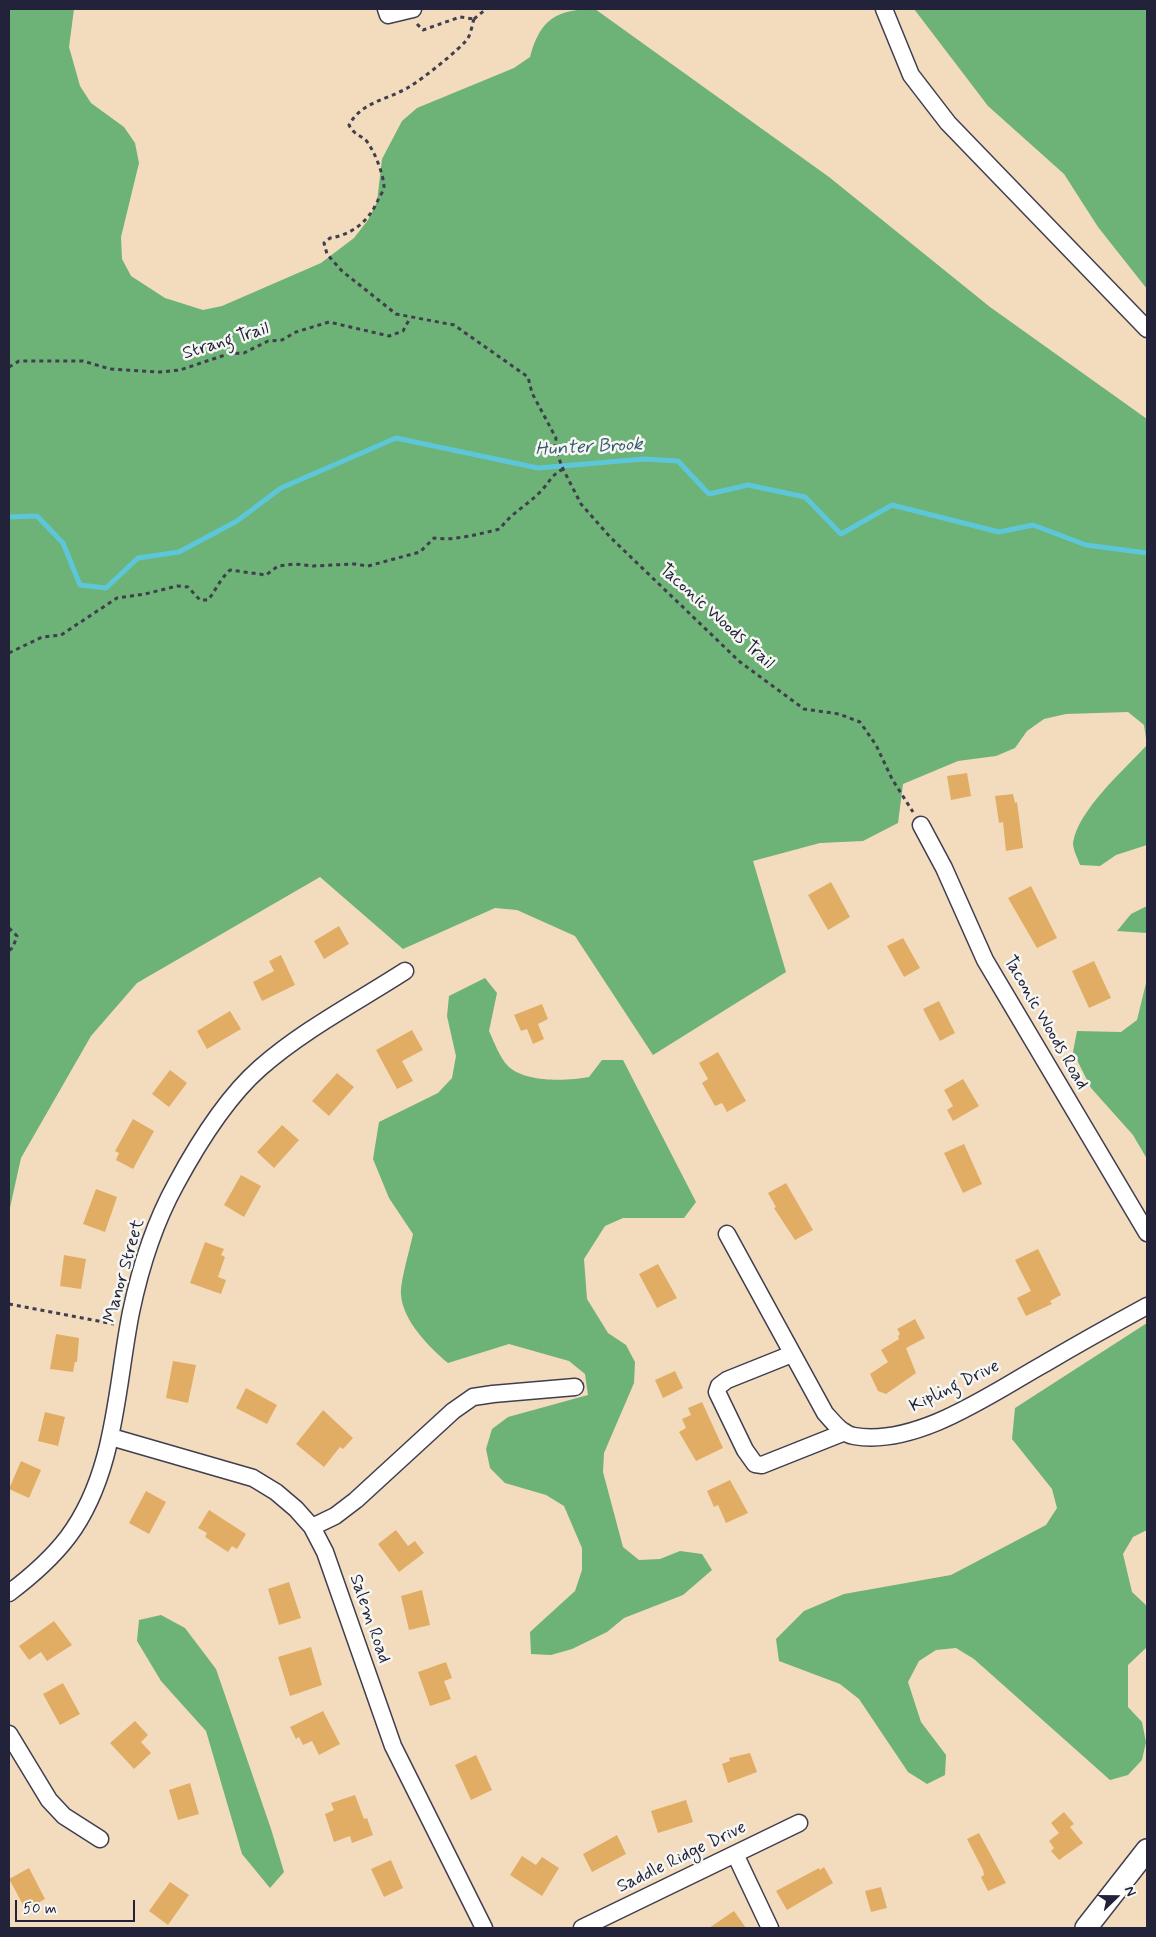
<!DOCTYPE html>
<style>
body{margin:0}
#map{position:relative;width:1156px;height:1937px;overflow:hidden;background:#f2dcbd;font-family:Mynerve,sans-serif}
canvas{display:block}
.frame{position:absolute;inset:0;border:10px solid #22223b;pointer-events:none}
.north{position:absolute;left:1091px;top:1872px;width:50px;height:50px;-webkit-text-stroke:4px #f6f6f2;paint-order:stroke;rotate:68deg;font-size:14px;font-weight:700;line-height:20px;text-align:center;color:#22223b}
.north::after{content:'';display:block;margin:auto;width:18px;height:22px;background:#22223b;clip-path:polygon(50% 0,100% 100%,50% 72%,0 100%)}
.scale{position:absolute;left:15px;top:1900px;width:120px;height:22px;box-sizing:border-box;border:2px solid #22223b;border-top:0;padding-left:6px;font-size:15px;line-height:18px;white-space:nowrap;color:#22223b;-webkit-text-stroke:4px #f6f6f2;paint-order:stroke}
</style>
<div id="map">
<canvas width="1156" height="1937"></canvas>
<div class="frame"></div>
<div class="north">N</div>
<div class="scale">50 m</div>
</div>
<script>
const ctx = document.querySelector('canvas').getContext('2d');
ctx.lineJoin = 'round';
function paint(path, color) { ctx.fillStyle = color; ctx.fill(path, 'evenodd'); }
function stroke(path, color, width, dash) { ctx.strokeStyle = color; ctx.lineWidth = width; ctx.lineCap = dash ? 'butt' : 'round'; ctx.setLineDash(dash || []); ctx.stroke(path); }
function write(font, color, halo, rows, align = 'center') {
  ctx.font = font + ' Mynerve,sans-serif'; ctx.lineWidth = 5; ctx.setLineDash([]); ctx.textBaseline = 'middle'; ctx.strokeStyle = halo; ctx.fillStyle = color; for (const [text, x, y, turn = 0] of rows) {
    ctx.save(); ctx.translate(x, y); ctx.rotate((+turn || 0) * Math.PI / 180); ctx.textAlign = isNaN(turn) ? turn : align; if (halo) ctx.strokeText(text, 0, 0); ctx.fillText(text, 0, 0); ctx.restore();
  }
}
const forest = new Path2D(`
 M9,9H74L69,47L80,86L91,103L124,127L135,143L139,163L121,237L122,259L131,276L165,298L203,310L222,306L321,263L354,238L368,220L377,202L382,159L402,121L417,108L514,68L530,57C540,19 557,9 595,9L829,177L990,307L1147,419V845L1116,855L1100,866L1080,865C1078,859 1073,850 1073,843C1078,810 1124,770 1147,745L1144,725L1128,712L1066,714L1044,719L1027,731L1015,748L996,756L958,761L903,784L898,823L863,841L820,843L753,861L786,972L653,1055L575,936L517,910L495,908L403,949L320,877L137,983L91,1036L21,1158L9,1212Z
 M914,9H1147V289L1098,227L1064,174L988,106Z
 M1147,906V933L1117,931L1131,914Z
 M485,978L497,993L489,1031C494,1042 500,1058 508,1066C525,1083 568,1081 589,1077L602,1060H623L696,1202L684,1218H623L605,1226L584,1259L587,1299L608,1333L626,1345L635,1362L634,1383L604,1453L603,1472L623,1547L639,1560L660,1559L680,1551L702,1554L712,1570L683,1595L624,1618L607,1632L572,1649L551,1655L531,1654L530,1632L575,1591L582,1570V1548L564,1506L546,1495L505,1483L490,1468L486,1449L492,1429L508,1417L588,1395L585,1374L569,1361L509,1344L448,1363C429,1347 403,1321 401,1295C400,1282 410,1249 413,1234L389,1198L373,1159L379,1122L438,1093L452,1078L456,1056L447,1016L449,996Z
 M1147,979V1159L1133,1135L1091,1088L1073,1052L1077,1031L1121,1032L1137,1020Z
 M1147,1323V1530L1133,1537L1123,1554L1132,1592L1147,1606V1647L1128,1665V1707L1142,1722L1146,1742L1142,1760L1128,1775L1110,1780L974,1659L956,1648L936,1650L919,1661L908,1682L921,1722L946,1755L945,1775L927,1784L908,1772L859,1699L840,1684L779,1661L776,1639L804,1611L844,1594L951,1575L1046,1525L1057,1508L1052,1489L1012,1439L1015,1408Z
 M161,1615L185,1628L216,1669L271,1829L284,1872L270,1888L242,1854L206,1731L161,1681L137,1641L139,1620Z`);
const stream = new Path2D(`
 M9,517L37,516L63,543L80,585L106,588L138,558L179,552L237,521L281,488L396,438L538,468L644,459L678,461L709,494L748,485L805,497L841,534L892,505L999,532L1033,525L1086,545L1147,553`);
const building = new Path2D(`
 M967,773L971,796L951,800L947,776Z
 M1013,794L1015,803L1017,802L1023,848L1006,851L1003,822L999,823L995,796Z
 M831,882L850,917L828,930L808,895Z
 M1031,886L1057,938L1037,948L1008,898Z
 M339,926L349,944L324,959L314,941Z
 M903,938L920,968L904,977L887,946Z
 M281,955L295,985L262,1001L253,982L274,971L269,961Z
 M1094,961L1111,998L1089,1008L1072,971Z
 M939,1001L955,1033L940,1041L923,1009Z
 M542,1004L548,1019L538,1024L544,1039L533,1044L527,1029L521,1031L514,1015Z
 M230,1011L241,1029L207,1049L197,1031Z
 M412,1030L423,1050L402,1061L413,1081L397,1089L376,1050Z
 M718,1052L746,1101L727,1112L722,1103L715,1106L702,1083L708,1079L699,1063Z
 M170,1070L187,1083L169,1107L152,1094Z
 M337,1073L354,1087L329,1116L312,1101Z
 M963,1079L979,1106L953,1121L947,1110L953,1106L944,1090Z
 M133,1119L154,1131L133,1169L116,1160L119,1153L115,1151Z
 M282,1125L299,1140L274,1168L257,1152Z
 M964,1144L982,1184L963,1193L944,1153Z
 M241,1175L261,1186L244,1217L224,1205Z
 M786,1183L813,1230L795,1240L774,1208L776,1207L768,1193Z
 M96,1189L117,1197L105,1232L83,1224Z
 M205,1242L224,1249L221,1255L225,1257L218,1277L226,1280L221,1294L190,1283Z
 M1038,1249L1061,1295L1050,1301L1052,1304L1026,1316L1017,1298L1031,1291L1015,1260Z
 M64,1255L86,1259L81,1289L60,1286Z
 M658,1264L677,1298L657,1308L639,1274Z
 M915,1319L925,1338L906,1348L916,1373L886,1394L878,1391L870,1374L888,1362L881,1350L899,1339L898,1336L900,1334L897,1329Z
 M56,1334L79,1338L77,1362H75L73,1372L50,1369Z
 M173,1361L196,1365L188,1403L166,1398Z
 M675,1371L683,1388L663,1398L655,1380Z
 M246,1388L277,1405L267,1424L236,1408Z
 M702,1402L723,1448L696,1461L679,1432L686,1428L682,1419L691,1415L688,1408Z
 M323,1410L353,1438L343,1449L340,1447L324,1467L296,1444Z
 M45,1412L65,1417L58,1446L38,1441Z
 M21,1461L41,1470L29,1498L9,1489Z
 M730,1480L748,1513L726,1523L718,1505L714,1507L707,1491Z
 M146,1491L166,1502L149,1534L129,1523Z
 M209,1510L246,1534L237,1549L232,1546L228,1552L205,1537L207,1533L198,1528Z
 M396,1530L408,1546L415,1541L424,1553L399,1572L378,1544Z
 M289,1582L301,1618L279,1625L268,1589Z
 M422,1590L430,1625L409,1630L401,1596Z
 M54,1621L72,1645L47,1661L41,1652L29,1660L19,1646Z
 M311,1647L322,1685L290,1696L278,1657Z
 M446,1662L452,1678L444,1681L451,1699L430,1706L418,1672Z
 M63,1683L80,1714L60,1725L43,1694Z
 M323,1711L340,1744L319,1755L312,1741L303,1745L299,1737L296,1739L290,1727Z
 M135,1721L148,1735L141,1742L151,1753L134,1769L110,1743Z
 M750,1753L757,1772L728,1783L722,1764L730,1761L729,1758Z
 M476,1755L492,1790L471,1800L455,1765Z
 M190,1783L199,1814L178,1820L169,1790Z
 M355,1795L364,1819L367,1818L373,1835L352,1843L350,1836L334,1842L325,1814L334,1810L331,1803Z
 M686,1800L693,1822L658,1833L651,1811Z
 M1064,1812L1074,1824L1070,1827L1083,1843L1059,1860L1051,1851L1054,1848L1049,1841L1059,1833L1051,1823Z
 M979,1833L1006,1883L988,1891L981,1877L984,1875L983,1870L967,1839Z
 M617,1835L626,1854L592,1872L583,1854Z
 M522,1856L536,1865L542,1857L559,1868L542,1896L510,1875Z
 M391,1860L403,1888L384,1897L371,1869Z
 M824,1867L833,1883L787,1910L776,1891L819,1868L820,1870Z
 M29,1868L45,1899L26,1910L9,1879Z
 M170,1882L189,1895L168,1925L149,1911Z
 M881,1887L887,1908L871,1912L865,1891Z
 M734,1911L746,1928H709Z`);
const path = new Path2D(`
 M474,19C472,25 471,33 468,38C463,47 420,81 409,87C388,100 362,101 349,125C355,137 363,135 368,143C375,153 383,173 384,186C384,190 380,196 378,200C369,221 352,235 330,238L324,243L327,254L342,271L396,314L454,325L528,377L532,393L556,438L555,448L563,469L581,504L610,537L740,662L804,709L839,714L860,722L876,745L892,779L913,812
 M474,19L486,9
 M417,24L423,30L460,17L474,19
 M9,367L19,361H83L110,369L160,372L180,370L228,354L244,353L268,341L282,340L296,332L329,322L389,336L403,331L410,318
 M9,653L42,637L61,635L117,598L145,594L177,586L188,587L200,600H208C216,590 220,579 230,570L266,575L278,566L295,564L313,566L354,564L368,566L420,552L434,538C456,541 478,534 500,529C511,513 528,505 541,491C549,483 552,474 563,469
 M9,928L17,936L13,947L9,951
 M9,1304L114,1324`);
const minor = new Path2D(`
 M386,9L388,15L413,9
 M884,9L911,75L948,123L1147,329
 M921,825L944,868L985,960L1147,1233
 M727,1234L825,1413C833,1422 842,1434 854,1436C917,1447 992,1393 1044,1364C1078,1344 1112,1325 1147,1306
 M792,1354L727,1380L719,1386L717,1392L745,1450L755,1464L762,1465L845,1432
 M111,1437L253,1478L276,1492L296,1509L312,1527L325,1552L393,1746L484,1928
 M312,1527L335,1516L356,1500L453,1411L473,1397L493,1394L575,1387
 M9,1593C29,1578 52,1558 68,1537C116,1473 116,1387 131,1312C140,1269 155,1222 176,1184C197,1145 227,1097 260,1068C303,1030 357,1002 405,971
 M9,1734L49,1800L64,1816L100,1839
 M735,1854L770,1928
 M582,1928L799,1823`);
const major = new Path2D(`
 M1086,1928L1147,1850`);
const streetNames = [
 ["Strang Trail",226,342,-17],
 ["Taconic Woods Trail",716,617,42],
 ["Taconic Woods Road",1045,1023,60],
 ["Manor Street",125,1271,-74],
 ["Kipling Drive",955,1387,-26],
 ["Salem Road",369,1619,71],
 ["Saddle Ridge Drive",682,1858,-26]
];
const waterNames = [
 ["Hunter Brook",589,448,-3]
];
paint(forest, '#6db276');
stroke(stream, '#5dc7d9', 5);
paint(building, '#e1ad65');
stroke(minor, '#413e4e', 19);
stroke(major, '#413e4e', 24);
stroke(path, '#413e4e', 3, [4, 4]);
stroke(minor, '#fff', 16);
stroke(major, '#fff', 21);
write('18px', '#22223b', '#f6f6f2', streetNames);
write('italic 19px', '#375c72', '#f6f6f2', waterNames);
</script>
